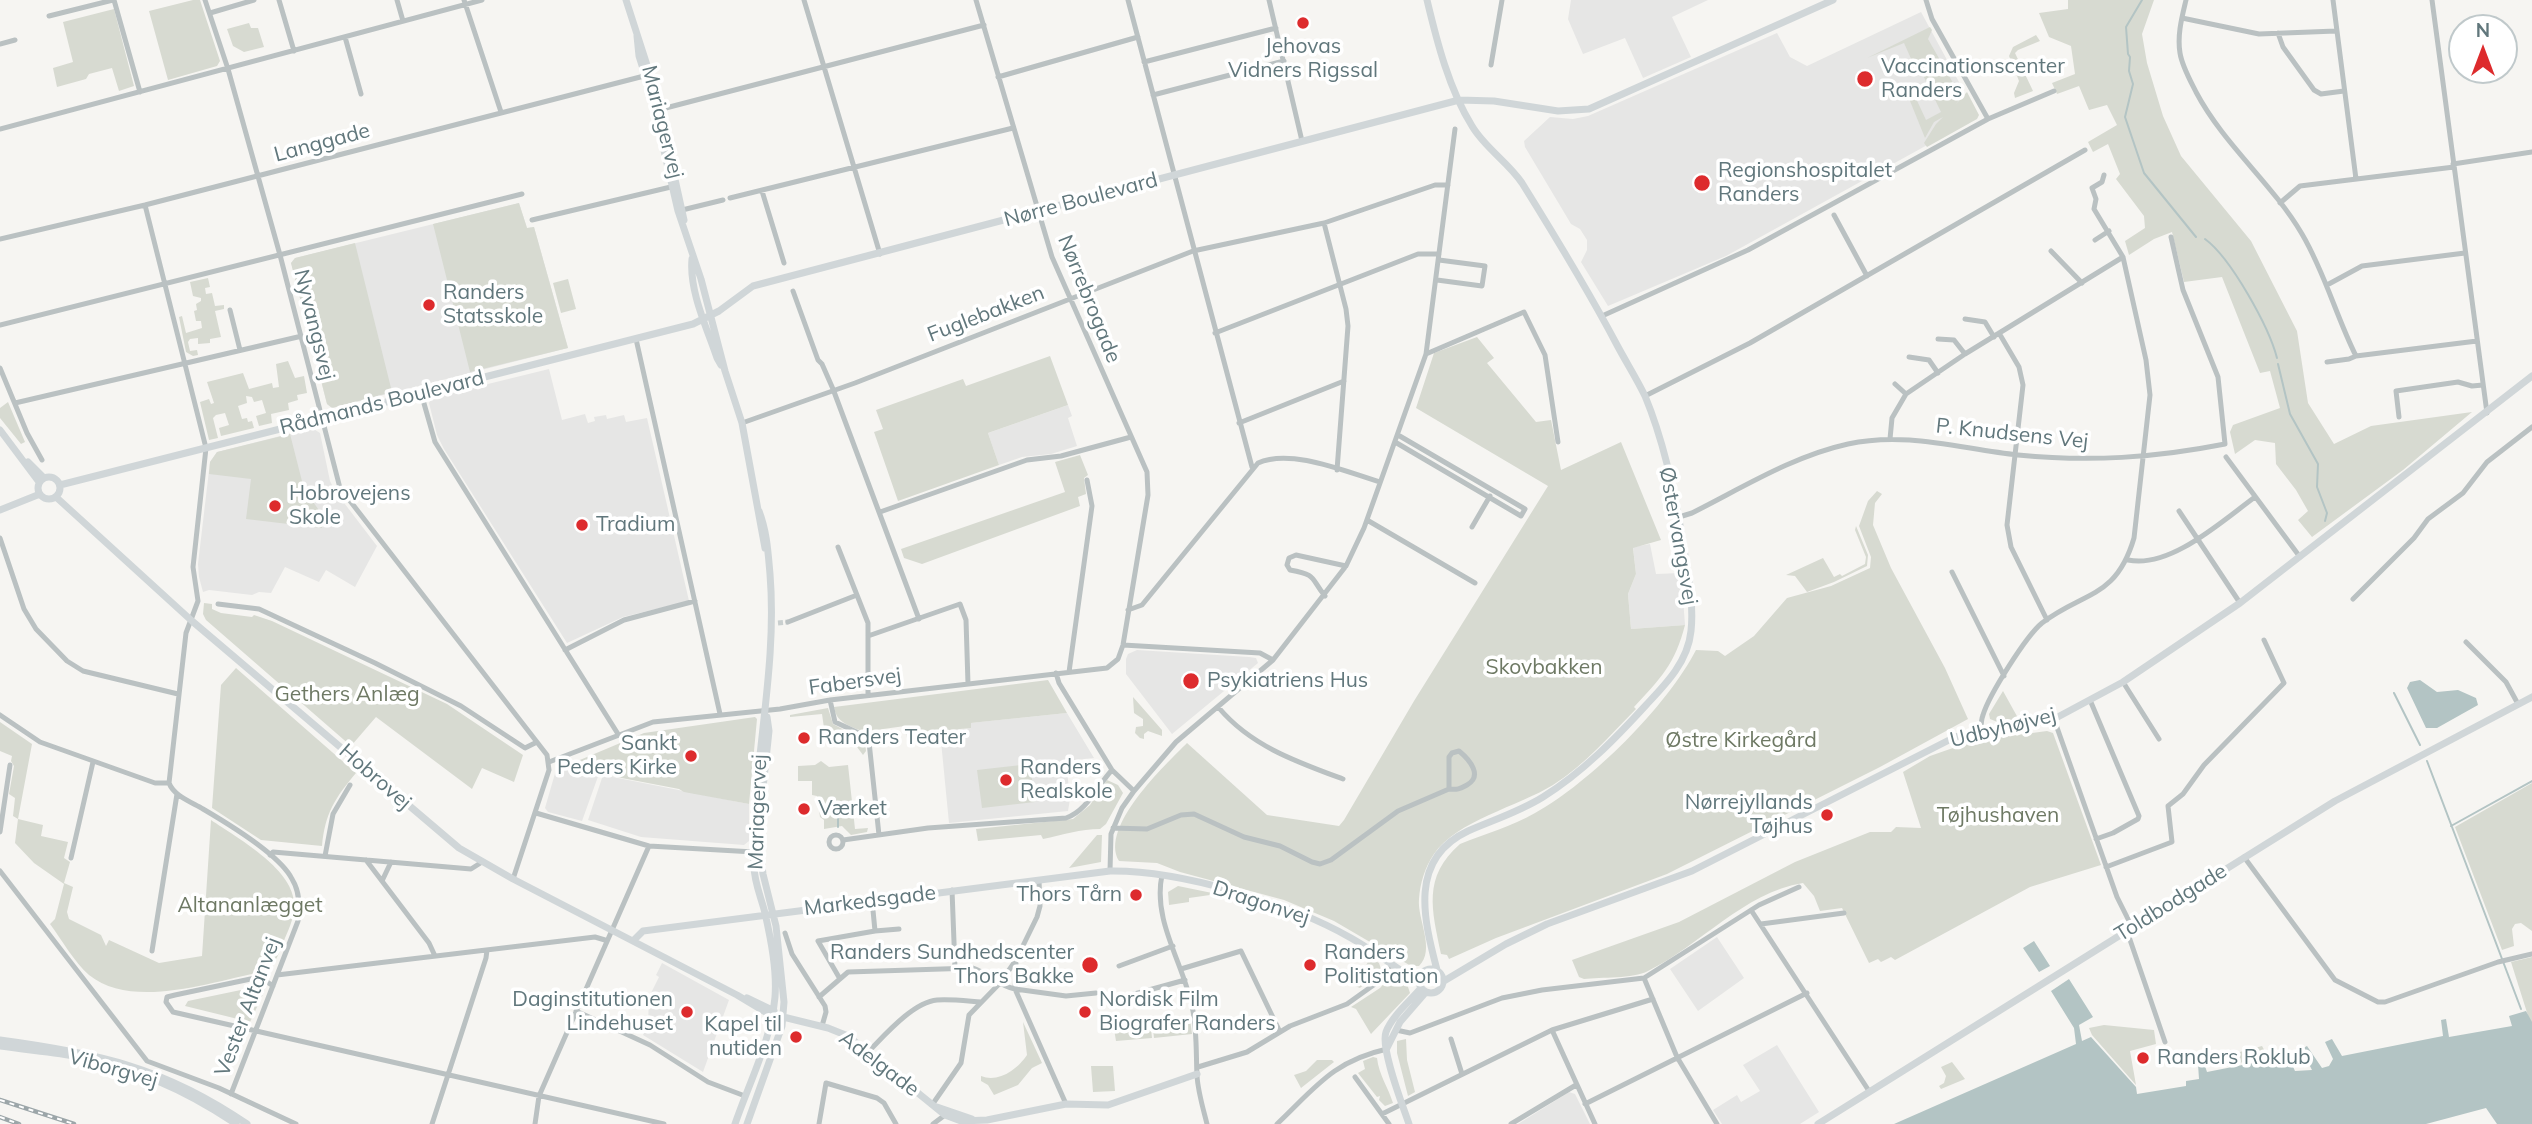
<!DOCTYPE html>
<meta charset="utf-8">
<style>
body{margin:0}
#map{position:relative;width:2532px;height:1124px;overflow:hidden;background:#f6f5f2;font-family:Mulish,sans-serif}
canvas{display:block}
.north{position:absolute;left:2448px;top:14px;width:70px;height:70px;box-sizing:border-box;background:#fff;border:2px solid #c0c9cb;border-radius:50%;rotate:0deg;font-size:19px;font-weight:700;line-height:28px;text-align:center;color:#61777c}
.north::after{content:'';display:block;margin:auto;width:24px;height:32px;background:#dd2b2d;clip-path:polygon(50% 0,100% 100%,50% 72%,0 100%)}
</style>
<div id="map">
<canvas width="2532" height="1124"></canvas>
<div class="north">N</div>
</div>
<script>
const ctx = document.querySelector('canvas').getContext('2d');
ctx.lineJoin = 'round';
function paint(path, color) { ctx.fillStyle = color; ctx.fill(path, 'evenodd'); }
function stroke(path, color, width, dash) { ctx.strokeStyle = color; ctx.lineWidth = width; ctx.lineCap = dash ? 'butt' : 'round'; ctx.setLineDash(dash || []); ctx.stroke(path); }
function write(font, color, halo, rows, align = 'center') {
  ctx.font = font + ' Mulish,sans-serif'; ctx.lineWidth = 7; ctx.setLineDash([]); ctx.textBaseline = 'middle'; ctx.strokeStyle = halo; ctx.fillStyle = color; for (const [text, x, y, turn = 0] of rows) {
    ctx.save(); ctx.translate(x, y); ctx.rotate((+turn || 0) * Math.PI / 180); ctx.textAlign = isNaN(turn) ? turn : align; if (halo) ctx.strokeText(text, 0, 0); ctx.fillText(text, 0, 0); ctx.restore();
  }
}
const built = new Path2D(`
 M1571,0H1708L1672,17L1691,57L1643,78L1625,38L1583,54L1568,19Z
 M1921,12L1978,117L1726,256L1608,306L1581,262L1587,250V240L1580,229L1571,224L1525,147L1524,141L1550,117L1573,119L1588,116L1777,33L1790,57L1807,66Z
 M519,203L527,228L534,227L568,348L332,408L327,404L291,263L295,258Z
 M549,369L562,420L585,414L588,423L595,421L594,417L606,415L607,419L624,415L626,422L647,418L689,601L623,617L567,643L444,449L437,435L429,403L431,398Z
 M1068,405L1072,416L1068,418L1077,446L1051,454L1022,457L999,465L988,433Z
 M312,428L320,433L330,481L335,491L377,546L355,587L326,570L319,582L285,567L271,593L259,592L252,595L209,590L203,592L199,577L198,564L210,462L217,452Z
 M1650,544L1656,574L1681,573L1685,625L1631,629L1628,594L1636,574L1633,547Z
 M1137,650L1249,657L1256,658L1258,663L1172,734L1126,674V659L1128,654Z
 M1067,713L1094,758L1066,761L1070,799L1068,811L949,823L940,731L971,728V723L979,722Z
 M568,765L600,771L582,821L548,812L545,808L556,770L560,766Z
 M603,775L749,804V841L744,845L641,837L588,820Z
 M1717,937L1744,978L1698,1011L1670,969Z
 M662,963L729,1000L703,1072L643,1035L648,1024L649,997L659,977L656,975Z
 M1777,1045L1819,1112L1800,1124H1722L1713,1110L1737,1095L1741,1102L1760,1091L1743,1065Z
 M1569,1092L1575,1094L1590,1124H1518Z`);
const green = new Path2D(`
 M193,0H200L220,61L217,66L168,80L149,11Z
 M2068,0H2154L2142,34L2147,63L2163,116L2181,156L2251,241L2297,331L2308,403L2334,444L2371,426L2472,412L2403,470L2312,537L2298,520L2308,511L2296,490L2276,464L2275,443L2255,440L2235,454L2230,432L2233,425L2280,408L2270,371L2260,373L2222,277L2184,282L2172,232L2154,239L2129,255L2125,241L2145,228L2144,216L2116,179L2120,174L2108,144L2093,152L2088,142L2117,125L2107,105L2089,110L2079,86L2057,94L2052,83L2075,74L2071,46L2049,37L2039,13L2068,9Z
 M114,9L134,86L119,91L112,68L89,74L86,79L57,87L53,68L73,62L63,22Z
 M249,23L251,28H258L264,47L244,52L233,46L227,29Z
 M1930,27L1932,30L1928,39L1961,97L1956,104L1967,92L1979,115L1977,119L1927,147L1924,143L1936,124L1943,117L1934,122L1925,138L1908,96L1913,92L1926,120L1941,112L1921,71L1917,72L1904,43L1867,58Z
 M2036,35L2040,41L2018,50L2015,53L2033,91L2015,98L2014,93L2019,81L2009,56L2013,47Z
 M519,203L527,228L534,227L568,348L470,372L433,224Z
 M355,243L392,392L332,408L327,404L291,263L295,258Z
 M208,278L210,287L205,288L206,294L212,293L215,306L224,305V309L215,311L221,337L210,339V343L198,344V338L190,339L188,342L190,351L197,350L198,355L193,356L186,352L179,317L182,316L186,333L202,328L201,321H196L194,311L197,310L196,304L201,301V298L193,296L190,282Z
 M568,279L576,309L561,313L553,283Z
 M1477,337L1494,358L1487,363L1536,422L1551,420L1561,470L1621,442L1661,540L1633,548L1636,574L1628,594L1631,629L1685,625C1675,664 1661,678 1634,707L1636,709C1610,735 1585,765 1553,785C1519,806 1456,821 1434,854C1425,867 1420,883 1419,899C1417,919 1436,950 1419,966H1411L1334,921L1284,900L1180,872L1157,863L1119,861C1099,827 1165,765 1187,743L1267,815L1339,826L1344,820L1414,701L1548,486L1416,408L1434,353Z
 M1050,356L1068,405L988,433L999,465L898,501L874,432L883,429L876,410L963,379L966,386Z
 M288,361L295,378L304,376L307,393L297,395L298,400L288,403L289,410L271,414L272,423L259,426L256,416L266,413L262,400L254,402L252,397L246,396L247,403L238,406L242,419L247,418L248,422L252,421L254,428L221,436L219,428L229,425L225,413L216,415L213,418L218,438L209,440L200,402L209,399L211,404L214,403L207,382L243,373L249,389L272,383L273,388L279,387L276,364Z
 M8,402L25,442L21,444L0,418V408Z
 M290,434L304,489L323,516L322,528L246,519L251,479L209,474L210,462L217,452Z
 M1080,455L1088,475L1084,478L1086,494L1078,497L1080,506L922,564L904,558L901,549L1065,492L1055,462Z
 M1877,491L1882,494L1875,503L1873,525L1891,568L1945,668L1968,719L1880,767L1667,874L1496,938L1449,959L1447,955L1441,954C1432,910 1422,877 1460,844C1485,834 1512,826 1535,813C1591,782 1667,706 1696,650L1718,651L1725,656L1754,636L1787,598L1831,586L1870,568L1871,557L1859,526L1868,501Z
 M1856,526L1868,555L1867,566L1834,582L1807,592L1795,576L1786,575L1823,558L1834,577L1840,574L1842,576L1865,564L1866,557L1855,530Z
 M204,603L212,604V609L221,613L252,617L254,615L272,621L447,704L523,755L514,782L482,768L472,789L376,717L351,746L206,620L203,614Z
 M236,668L356,773C335,798 325,813 322,846L261,840L212,808L221,685Z
 M1048,680L1067,713L980,722L971,723V728L938,731V737L911,740L907,738L905,726L876,730L870,734C856,728 836,725 834,707Z
 M2003,691L2018,718L2017,722L2000,723L1990,719L1989,714Z
 M1133,697L1162,730V736L1148,731L1144,734V739L1140,738L1135,733L1136,727L1143,726V719L1134,713Z
 M828,708L833,724L865,741L866,751L863,755L857,747H853L824,728L822,714L790,717V715Z
 M755,717L757,719L749,804L684,792L679,789L606,775L599,771L568,765L644,733Z
 M0,722L32,744L18,819L43,825L41,836L68,842L64,858L70,862L64,883L73,887L67,912L69,919L101,935L106,946L109,940L159,963L202,956L211,820C236,837 292,868 294,902C295,915 290,927 285,938C279,954 276,965 261,972C211,982 132,1010 89,975C74,962 62,940 50,924L55,919L64,884L34,863L15,843L18,819L13,816L15,798L9,794L14,766L11,761L12,756L0,751Z
 M2047,731L2053,733L2101,865L2030,887L1895,960L1891,957L1881,962L1878,959L1869,963L1842,908L1820,911L1814,896L1803,883C1743,893 1701,945 1648,971C1633,979 1601,977 1584,979L1579,977L1572,960L1679,922L1795,862L1870,832H1891L1896,827L1921,828L1903,772L1930,756L1973,741Z
 M821,761L829,767L848,765L855,829L868,828L867,832L851,835L842,826L824,829V820L820,817L817,796L812,795V781H798V766L815,765Z
 M1030,764L1035,802L982,808L977,770Z
 M1107,780L1118,785L1123,793L1106,824L1100,829C1081,829 1062,835 1043,839L1041,835L978,841L976,829L1073,819L1090,805Z
 M2532,783V931L2521,923L2515,924L2512,929L2514,946L2502,950L2455,827Z
 M1097,835H1102L1101,862L1069,868Z
 M1178,886L1217,894L1189,898V902L1169,905L1168,892Z
 M2532,957V1022H2530L2511,962Z
 M1370,958L1379,963L1381,969L1360,988L1355,986Z
 M1392,975H1397L1406,981L1410,993L1371,1034L1356,1009L1351,1007L1380,988Z
 M260,986L264,987L265,990L250,1022L185,1006L188,1001Z
 M1121,1016L1123,1030L1126,1032L1151,1029L1152,1038L1116,1041L1112,1017Z
 M1184,1019H1190L1192,1034L1154,1038L1153,1029L1183,1025Z
 M1023,1022L1042,1063L1032,1068L1018,1085L994,1095L988,1085L981,1081V1076C998,1083 1017,1070 1027,1055Z
 M2104,1025L2154,1030L2156,1044L2130,1051L2136,1085L2092,1035L2089,1028Z
 M1406,1039L1407,1060L1415,1092L1408,1096L1397,1053V1041Z
 M2262,1046L2268,1057L2239,1063L2236,1053Z
 M1373,1057L1377,1058C1379,1075 1388,1087 1393,1103L1385,1106L1379,1100L1380,1096L1377,1097L1358,1073L1365,1069L1363,1061Z
 M1317,1060H1332L1334,1062L1301,1088L1294,1075L1306,1071Z
 M1952,1062L1965,1079L1941,1089L1939,1086L1944,1083L1946,1076L1941,1067Z
 M1113,1066L1115,1091L1093,1092L1091,1066Z`);
const water = new Path2D(`
 M2420,680L2437,692L2458,690L2476,698L2478,705L2437,728H2426L2407,688L2410,682Z
 M2034,941L2050,966L2039,972L2023,948Z
 M2069,979L2093,1017L2079,1025L2082,1041L2091,1037L2136,1087L2137,1094L2186,1086V1081L2199,1079L2198,1064L2204,1063L2207,1072L2288,1056L2295,1071L2312,1070L2301,1049L2307,1046L2322,1068L2329,1066L2333,1059L2325,1042L2332,1039L2342,1056L2443,1036L2441,1020L2446,1019L2449,1037L2512,1026L2509,1016L2526,1011L2532,1022V1124H2497L2486,1108L2426,1124H1894L2076,1044L2074,1028L2051,991Z`);
const stream = new Path2D(`
 M2142,0L2126,27L2128,54L2130,57L2129,71L2133,84L2125,117L2144,173L2196,237
 M2205,239C2231,258 2269,327 2277,358
 M2278,364L2290,414L2318,464L2317,487L2327,513L2325,521
 M2394,693L2420,745
 M2427,761L2521,1009
 M838,814L839,804
 M2451,826L2532,781
 M838,827V817`);
const streetTunnel = new Path2D(`
 M778,623L788,622`);
const street = new Path2D(`
 M114,0L140,92
 M205,0L228,69L280,255L340,488L547,755L549,770L513,879
 M279,0L294,51
 M397,0L403,21
 M464,0L501,112
 M804,0L880,254
 M1128,0L1252,467
 M1269,0L1302,141
 M1926,0L1932,19L1988,119
 M2186,0C2182,17 2177,35 2180,53C2182,66 2190,80 2196,92C2224,145 2272,183 2302,234C2325,273 2336,316 2356,356L2477,341
 M2333,0L2356,179
 M2432,0L2487,413
 M210,13L254,0
 M49,16L113,0
 M2182,18L2259,34L2336,31
 M2278,33L2283,47L2314,90L2321,94L2344,91
 M345,37L361,94
 M0,44L15,40
 M1144,62L1276,28
 M1491,65L1502,0
 M998,77L1138,37
 M1153,95L1284,61
 M658,110L984,25
 M0,129L482,0
 M2453,164L2532,152
 M762,191L784,263
 M730,198L1013,128
 M2280,203L2300,186L2454,167
 M145,205L206,448L193,567L198,601L186,633L169,783C174,796 191,802 203,809C227,823 280,855 292,879C300,892 300,906 298,921L231,1094
 M678,211L723,200
 M1834,215L1867,276
 M532,220L675,186
 M1324,223L1346,309L1348,326L1337,470
 M0,239L145,205L648,75
 M2095,240L2109,231
 M2051,251L2082,283
 M1437,280L1482,286L1485,266L1439,260
 M2327,285L2362,266L2465,253
 M793,291L818,360L822,364L833,389L919,619
 M230,310L240,350
 M1602,316L1748,250L1988,119L2054,91
 M1965,319L1985,322L1994,337
 M0,325L522,194
 M1215,333L1418,254H1439
 M1999,333L2019,367L2023,385L2007,525L2011,547L2047,620
 M636,339L720,714
 M1938,339L1954,340L1965,354
 M1426,354L1524,312L1545,355L1558,442
 M1909,357L1929,360L1938,373
 M2327,362L2349,359L2356,356
 M0,368L27,433L42,460
 M1895,384L1906,394
 M421,393L435,442L618,734
 M1645,396L1750,343L2085,150
 M15,403L302,336
 M2399,417L2396,391L2458,382L2472,386L2483,385
 M742,423L855,383L1193,251L1324,223L1435,185H1448
 M1239,423L1344,381
 M1890,439L1892,418L1906,394L1965,354L2123,257L2094,209L2096,199L2092,188L2102,182L2104,175
 M1395,442L1521,516L1525,509L1398,435
 M2226,457L2300,557
 M2179,511L2240,603
 M880,512L1027,460L1061,456L1131,437
 M1679,517L1692,513C1742,488 1793,456 1848,444C1906,431 1961,449 2018,455C2090,462 2154,458 2225,444L2218,377L2183,290L2171,237
 M1367,520L1475,583
 M1472,527L1490,496
 M0,538L24,609L36,629L67,661L83,671L178,694
 M838,547L868,623V695
 M2128,560C2170,569 2222,521 2255,497
 M1952,572L2004,676
 M1325,596C1310,578 1318,575 1290,570L1287,565L1289,558L1296,555L1346,566
 M2353,599L2414,538L2428,519L2463,493L2487,462L2532,427
 M218,604L259,609L375,663L461,706L525,748L537,742
 M1128,610L1142,605L1258,463C1291,448 1346,472 1380,482
 M788,622L857,595
 M868,636L960,604L966,620L968,684
 M2466,642L2506,682L2518,704
 M1123,645L1260,653L1273,660
 M565,650L624,620L695,601
 M1069,672L1092,506L1087,480
 M1056,673L1059,683L1112,770L1134,791
 M2123,682L2159,739
 M830,700L835,722L863,735L869,742L879,835
 M2090,700L2139,816L2138,819L2113,833L2096,839
 M1219,708C1251,746 1297,762 1343,779
 M0,715L40,742L155,783H169
 M2054,719L2117,897L2132,927
 M1981,731C1981,725 1981,720 1983,715C1989,695 2026,636 2042,623C2084,591 2116,599 2134,538L2150,395L2146,360L2123,257
 M549,762L653,722L780,709L830,700L1107,668L1118,659L1123,645L1148,495L1147,472L1052,257L976,0
 M536,813L649,846L754,852
 M1113,828L1147,829L1181,815L1194,814L1244,837L1280,846L1312,862L1320,864L1331,860L1398,811L1449,789V757L1452,753L1459,751C1470,760 1483,776 1467,785C1460,789 1457,790 1449,789
 M0,832L10,765
 M829 842a7 7 0 1 1 14 0a7 7 0 1 1-14 0Z
 M843,840L928,828L1066,818C1087,811 1097,786 1112,770
 M270,855L273,852L471,869L482,862
 M325,856L333,814L350,785
 M2244,857L2335,980L2378,1002H2385L2498,962L2532,954
 M71,858L93,762
 M366,860L429,943L435,956
 M2106,867L2172,842L2168,806L2183,794L2204,765L2284,683L2264,640
 M0,871L147,1061L219,1088L296,1124
 M1110,871L1111,834L1122,808L1134,791L1176,742L1273,660L1346,566L1364,528L1426,354L1455,129
 M1162,875C1152,922 1185,965 1193,1011C1197,1032 1196,1055 1197,1076C1198,1092 1203,1108 1207,1124
 M382,881L391,862
 M952,890L955,968
 M872,900L875,931
 M1751,910L1869,1091
 M1761,924L1844,913
 M2127,931L2165,1042
 M785,933L792,954L825,1006L826,1012L822,1026
 M152,951L177,794
 M1016,963L1015,989L1066,996L1096,993
 M1119,966L1173,946
 M1181,969L1241,951L1280,1032
 M277,975L595,937L605,940
 M1644,978L1677,1057L1717,1124
 M840,979L818,941L875,931L899,929
 M273,986L260,977L175,995L167,997L166,1002L173,1012L664,1124
 M819,997L848,972L973,968C988,973 999,986 1015,989L1066,1104
 M1120,998L1185,980
 M576,1011L650,1045L708,1082L745,1096
 M1396,1030L1410,1033L1502,998L1542,990L1644,978L1759,905L1799,887
 M1552,1030L1595,1124
 M1451,1039L1462,1074
 M868,1052C884,1036 913,1002 937,1000C951,999 967,1001 981,1002
 M1198,1067L1247,1052L1290,1026L1347,1004L1375,984L1392,964
 M1355,1077L1389,1124
 M1585,1104L1807,993
 M932,1105L961,1063L969,1015L1000,983L1016,960L1037,917L1040,906L1039,880
 M1382,1114L1552,1030L1653,999
 M432,1124L486,958L487,950
 M535,1124L539,1096L649,846
 M819,1124L826,1083L877,1098L884,1103L896,1124
 M933,1124L945,1115
 M1277,1124C1315,1088 1333,1061 1387,1049
 M1511,1124L1576,1085`);
const secondary = new Path2D(`
 M626,0L656,93L684,220
 M1427,0C1437,42 1449,89 1472,126C1485,148 1508,162 1522,183C1555,236 1588,290 1617,345C1626,362 1637,379 1645,396C1665,444 1676,498 1684,549C1688,576 1694,604 1691,631C1688,661 1667,683 1647,704C1615,739 1583,772 1543,797C1519,812 1493,820 1468,831C1408,859 1424,920 1437,970
 M637,36L639,56L651,94L678,211L701,279L725,371L742,423L765,548
 M692,259C689,291 707,328 717,358L721,365
 M0,430L39,482
 M28,462L44,478
 M38 488a11 11 0 1 1 22 0a11 11 0 1 1-22 0Z
 M60,485L693,324L719,311L753,286L1459,100L1494,101L1558,111L1589,109L1833,0
 M56,497L192,621L459,848L513,879L737,995L767,1013L828,1028L848,1036L945,1115L961,1121L987,1120L1066,1104L1108,1105L1197,1074
 M0,510L40,494
 M634,940L643,931L1110,871C1180,870 1290,903 1351,938C1374,951 1396,968 1419,982
 M1419 981a12 12 0 1 1 24 0a12 12 0 1 1-24 0Z
 M1444,981L1506,944L1547,924L1692,871L1955,737L1981,731L2025,726L2054,719L2123,682L2240,603L2532,376
 M747,998L774,1011
 M0,1040C97,1053 164,1067 247,1124
 M0,1046C26,1050 54,1052 80,1057C136,1068 189,1092 236,1124
 M1387,1048L1400,1022L1426,992
 M937,1107L972,1119
 M735,1124C749,1083 771,1041 775,997C777,970 771,940 765,913C761,897 754,882 754,866C751,768 778,672 770,574C768,552 767,532 759,511
 M747,1124L782,1026L784,1002L776,926L763,874L761,858L760,816L769,731L767,717
 M1409,1124C1403,1106 1380,1048 1386,1032C1392,1016 1410,1001 1421,988
 M1818,1124L2335,801L2532,697`);
const rail = new Path2D(`
 M0,1100L74,1124
 M0,1117L19,1124`);
const markers = [
 [1303,23,7,"#dd2b2d"],
 [1865,79,9,"#dd2b2d"],
 [1702,183,9,"#dd2b2d"],
 [429,305,7,"#dd2b2d"],
 [275,506,7,"#dd2b2d"],
 [582,525,7,"#dd2b2d"],
 [1191,681,9,"#dd2b2d"],
 [804,738,7,"#dd2b2d"],
 [691,756,7,"#dd2b2d"],
 [1006,780,7,"#dd2b2d"],
 [804,809,7,"#dd2b2d"],
 [1827,815,7,"#dd2b2d"],
 [1136,895,7,"#dd2b2d"],
 [1090,965,9,"#dd2b2d"],
 [1310,965,7,"#dd2b2d"],
 [687,1012,7,"#dd2b2d"],
 [1085,1012,7,"#dd2b2d"],
 [796,1037,7,"#dd2b2d"],
 [2143,1058,7,"#dd2b2d"]
];
const poiNames = [
 ["Jehovas",1303,47,"center"],
 ["Vidners Rigssal",1303,71,"center"],
 ["Vaccinationscenter",1881,67],
 ["Randers",1881,91],
 ["Regionshospitalet",1718,171],
 ["Randers",1718,195],
 ["Randers",443,293],
 ["Statsskole",443,317],
 ["Hobrovejens",289,494],
 ["Skole",289,518],
 ["Tradium",596,525],
 ["Psykiatriens Hus",1207,681],
 ["Randers Teater",818,738],
 ["Sankt",677,744,"right"],
 ["Peders Kirke",677,768,"right"],
 ["Randers",1020,768],
 ["Realskole",1020,792],
 ["Nørrejyllands",1813,803,"right"],
 ["Tøjhus",1813,827,"right"],
 ["Værket",818,809],
 ["Thors Tårn",1122,895,"right"],
 ["Randers Sundhedscenter",1074,953,"right"],
 ["Thors Bakke",1074,977,"right"],
 ["Randers",1324,953],
 ["Politistation",1324,977],
 ["Daginstitutionen",673,1000,"right"],
 ["Lindehuset",673,1024,"right"],
 ["Nordisk Film",1099,1000],
 ["Biografer Randers",1099,1024],
 ["Kapel til",782,1025,"right"],
 ["nutiden",782,1049,"right"],
 ["Randers Roklub",2157,1058]
];
const streetNames = [
 ["Mariagervej",662,122,76],
 ["Langgade",322,143,-15],
 ["Nørre Boulevard",1081,200,-15],
 ["Nørrebrogade",1089,299,68],
 ["Fuglebakken",986,314,-21],
 ["Nyvangsvej",314,325,76],
 ["Rådmands Boulevard",382,403,-14],
 ["P. Knudsens Vej",2012,434,6],
 ["Østervangsvej",1678,536,80],
 ["Fabersvej",855,682,-8],
 ["Udbyhøjvej",2003,728,-14],
 ["Hobrovej",375,777,41],
 ["Mariagervej",758,812,-88],
 ["Markedsgade",870,901,-7],
 ["Dragonvej",1261,903,18],
 ["Toldbodgade",2171,903,-32],
 ["Vester Altanvej",248,1007,-69],
 ["Adelgade",879,1064,37],
 ["Viborgvej",113,1069,16]
];
const parkNames = [
 ["Skovbakken",1544,668],
 ["Gethers Anlæg",347,695],
 ["Østre Kirkegård",1741,741],
 ["Tøjhushaven",1998,816],
 ["Altananlægget",250,906]
];
paint(built, '#e6e6e5');
paint(green, '#d7dad1');
paint(water, '#b3c4c4');
stroke(stream, '#b3c4c4', 2);
stroke(streetTunnel, '#c9cfcf', 5, [5, 2.5]);
stroke(street, '#bac1c2', 5);
stroke(secondary, '#d0d6d8', 7);
stroke(rail, '#9ca6a9', 4.5);
stroke(rail, '#fff', 2, [5]);
for (const [x, y, r, color] of markers) { const dot = new Path2D(); dot.arc(x, y, r, 0, 2 * Math.PI); ctx.fillStyle = color; ctx.fill(dot); stroke(dot, '#fff', 2.5); }
write('21px', '#61777c', '#fff', poiNames, 'left');
write('21px', '#61777c', '#fff', streetNames);
write('21px', '#6e7964', '#fff', parkNames);
</script>
